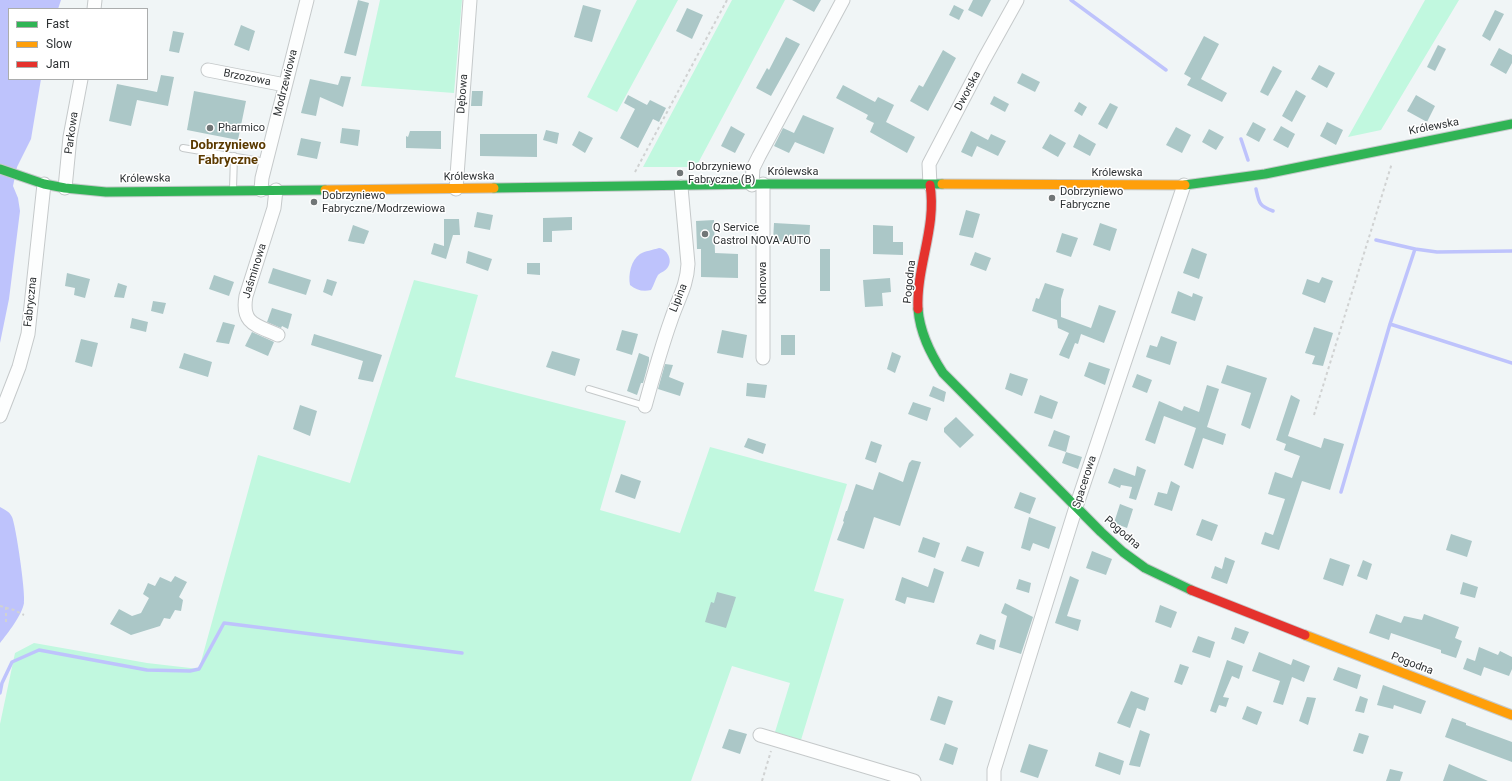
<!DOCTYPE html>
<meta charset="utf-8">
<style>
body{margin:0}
#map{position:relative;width:1512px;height:781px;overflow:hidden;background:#f0f5f6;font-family:Roboto,sans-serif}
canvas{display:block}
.legend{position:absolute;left:8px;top:8px;width:140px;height:72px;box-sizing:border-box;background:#fff;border:1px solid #abadad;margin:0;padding:5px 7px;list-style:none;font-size:12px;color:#2d3133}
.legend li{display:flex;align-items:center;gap:8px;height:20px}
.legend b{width:20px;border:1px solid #abadad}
</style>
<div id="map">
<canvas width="1512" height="781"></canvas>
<ul class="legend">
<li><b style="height:5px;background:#30b455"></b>Fast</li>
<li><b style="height:5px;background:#ff9f0a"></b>Slow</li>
<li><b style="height:5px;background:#e5322d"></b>Jam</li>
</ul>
</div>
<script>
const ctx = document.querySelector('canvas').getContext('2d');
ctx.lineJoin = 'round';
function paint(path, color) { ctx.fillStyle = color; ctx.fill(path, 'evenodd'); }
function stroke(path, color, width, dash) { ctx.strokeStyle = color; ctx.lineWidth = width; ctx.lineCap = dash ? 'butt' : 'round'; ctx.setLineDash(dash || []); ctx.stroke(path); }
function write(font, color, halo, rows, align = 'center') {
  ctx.font = font + ' Roboto,sans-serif'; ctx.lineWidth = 3; ctx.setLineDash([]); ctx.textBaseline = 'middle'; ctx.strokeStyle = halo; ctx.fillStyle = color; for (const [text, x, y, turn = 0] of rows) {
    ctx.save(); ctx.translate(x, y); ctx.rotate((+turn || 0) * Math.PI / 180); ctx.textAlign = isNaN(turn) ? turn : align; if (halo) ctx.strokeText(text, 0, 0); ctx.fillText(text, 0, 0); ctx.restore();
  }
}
const green = new Path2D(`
 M380,0H462L454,93L361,86Z
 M637,0H678L617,112L587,97Z
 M732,0H785L696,167H643Z
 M1425,0H1459L1381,130L1348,137Z
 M414,280L478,295L455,377L626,421L600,510L680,533L710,447L847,484L814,591L844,599L801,740L775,732L790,683L732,666L691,781H0V724L15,653L34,643L147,663L199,669L258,455L350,483Z`);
const water = new Path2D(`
 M0,0H61L58,9H9V79H41L31,139L17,167L13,186L18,198L20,211L9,299L0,343Z
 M659,248C667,249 673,260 668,267C666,271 661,272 658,275C655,280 654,285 651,290C643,292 636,290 630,285C628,275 631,260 640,254C645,251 653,250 659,248Z
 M0,507C5,510 9,511 12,517C16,526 26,594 24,603C22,615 8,633 0,643Z`);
const stream = new Path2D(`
 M1071,0L1166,70
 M1241,139L1248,160
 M1256,189C1259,203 1259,206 1273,211
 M1376,240L1415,249L1437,252L1512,251
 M1390,324L1512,363
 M1341,492L1390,324L1415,249
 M0,693L2,683L12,662L39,650L147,670L190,671L199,669L224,623L462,653`);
const building = new Path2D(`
 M358,0L369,3L356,56L344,53Z
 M792,0H821L814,12Z
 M973,0H991L982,17L968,10Z
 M583,5L601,10L592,42L574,37Z
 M954,5L964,10L959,20L949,15Z
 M687,8L703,15L692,39L676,31Z
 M1495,10L1504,14L1490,41L1482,36Z
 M241,25L255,31L249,51L234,45Z
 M173,31L184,33L179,53L169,51Z
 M1204,36L1219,44L1201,79L1227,93L1222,102L1187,85L1191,78L1184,74Z
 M786,37L800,44L771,96L756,88L767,68L769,70Z
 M1438,45L1446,49L1435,71L1427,67Z
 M1499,48L1512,55V63L1506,74L1490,65Z
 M943,50L956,58L928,111L910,101L919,85L923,87Z
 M1319,65L1335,73L1327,88L1311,79Z
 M1273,66L1282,71L1268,96L1260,92Z
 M1022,73L1040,82L1035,92L1017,83Z
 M161,75L174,77L168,106L137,100L131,126L109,121L117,84L157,92Z
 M341,76L351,77L343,107L320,97L316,116L301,113L310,79L338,85Z
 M843,85L875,102L878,97L894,105L886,122L915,137L907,153L870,132L874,123L866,119L868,115L836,98Z
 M1296,90L1306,96L1292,122L1282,116Z
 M194,91L246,101L238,140L187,130Z
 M472,91H483L482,106H471Z
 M628,95L647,105L650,100L666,108L659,122L653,119L638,148L620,138L635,109L624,103Z
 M1416,95L1435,106L1427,122L1407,111Z
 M994,96L1009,104L1005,112L990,104Z
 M1079,102L1087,107L1082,116L1074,111Z
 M1110,103L1118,107L1107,129L1098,124Z
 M803,115L834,128L824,154L795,142L789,153L774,146L783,128L794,133Z
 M1253,122L1266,129L1259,142L1246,135Z
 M1327,122L1343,130L1336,145L1320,136Z
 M731,126L745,134L735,153L721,146Z
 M1281,126L1295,134L1288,148L1273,140Z
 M1176,127L1191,135L1182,153L1166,145Z
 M342,128L360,130L358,146L340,143Z
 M1209,129L1224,137L1216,150L1202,142Z
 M546,130L559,133L557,144L543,140Z
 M410,131H441V149L406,148V136L408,137Z
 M579,131L593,138L585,153L572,145Z
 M971,131L988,140L991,134L1006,141L998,156L977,146L972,157L961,152Z
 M480,134H537V157L480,156Z
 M1050,134L1066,143L1058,157L1042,148Z
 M1079,134L1096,144L1090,156L1073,147Z
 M301,138L321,142L317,159L297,155Z
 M966,210L980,214L973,238L959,235Z
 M477,212L493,215L490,230L474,227Z
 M572,217V230L552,231V242H543V218Z
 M444,219H459L460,235H453L446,259L431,254L434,243L444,246Z
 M714,220L715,253L738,254V278L701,277V249H697L696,221Z
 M774,223L810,225L809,243L773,241Z
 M1100,223L1117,229L1110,251L1093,245Z
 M353,225L369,231L364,244L348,241Z
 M873,225L893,226V242H903V255L873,254Z
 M1062,233L1078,238L1071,257L1056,252Z
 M1192,248L1207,254L1199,279L1183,273Z
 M820,249H830V291H820Z
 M468,251L492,259L488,271L466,263Z
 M975,252L991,258L986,271L970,265Z
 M527,263H540V275L527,274Z
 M273,268L311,280L306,295L268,283Z
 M67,273L90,279L85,298L74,295L75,288L65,286Z
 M214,275L234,282L229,296L209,289Z
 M1322,277L1333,281L1325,303L1302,294L1307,279L1319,283Z
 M890,278L891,292L882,293L883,306L865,307L863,280Z
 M327,279L337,282L332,296L323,292Z
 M118,283L127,286L124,298L114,297Z
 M1045,283L1064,289L1061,299V317L1091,328L1099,305L1116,311L1104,343L1081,334L1078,344L1075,343L1069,359L1059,355L1069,333L1058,328L1057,320L1032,311L1036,298L1039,299Z
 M1178,291L1192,297L1193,293L1203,297L1195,321L1171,313Z
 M153,301L166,303L163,314L151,311Z
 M272,308L292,314L288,329L282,326L281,328L267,322Z
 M132,318L148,322L146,332L130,328Z
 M223,322L235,325L229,344L216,342Z
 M1314,327L1333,333L1323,366L1312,364L1315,356L1305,353Z
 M622,330L638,334L632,355L616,350Z
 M722,330L747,335L743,358L717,353Z
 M252,332L274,342L268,356L245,346Z
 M314,334L382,355L373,382L358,379L363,361L311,345Z
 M781,335H795V355H781Z
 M1161,336L1177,342L1170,365L1146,357L1150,345L1157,347Z
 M81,339L98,343L92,367L75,362Z
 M552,351L580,359L575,376L546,367Z
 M892,352L901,356L895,373L887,369Z
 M184,353L212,362L208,377L179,368Z
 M639,353L649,357V361L643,383H641L637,395L627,391Z
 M1089,362L1110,369L1105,385L1084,376Z
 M665,364L673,365L669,377L684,383L680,396L658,389Z
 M1227,365L1267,378L1250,429L1241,425L1251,393L1221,383Z
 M1010,373L1028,379L1022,396L1005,389Z
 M1137,374L1152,380L1147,393L1132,387Z
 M747,383L767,385L765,398L746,396Z
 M1207,385L1219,389L1207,427L1226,434L1223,445L1203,438L1193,469L1184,465L1196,428L1164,416L1155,444L1145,440L1159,401L1182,411L1184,406L1199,412Z
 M933,386L946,392L944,402L929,396Z
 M1040,395L1058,402L1052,419L1034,413Z
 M1291,395L1300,400L1288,436L1321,448L1324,438L1344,444L1330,490L1302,481L1279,550L1261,544L1265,532L1273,535L1285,499L1268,494L1275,472L1292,478L1300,456L1284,450L1286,444L1276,440Z
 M913,402L931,408L927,421L908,414Z
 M300,405L317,411L310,436L293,429Z
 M956,417L974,435L960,448L944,432V428Z
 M1054,430L1070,436L1066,452L1048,446Z
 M748,438L766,444L763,454L744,447Z
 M871,441L882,445L876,463L865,459Z
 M1066,452L1082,457L1078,469L1062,463Z
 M912,460L921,462L900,526L874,517L864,549L837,540L844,522L843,521L846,511H847L856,484L873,490L879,472L903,482L909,463Z
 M1137,466L1146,470L1136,500L1129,498L1132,487L1121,485L1120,488L1108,483L1114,468L1135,476Z
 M621,474L641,481L635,499L615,492Z
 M1171,481L1180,486L1172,511L1154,505L1158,492L1167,494Z
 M1020,492L1036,498L1030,514L1014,508Z
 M1120,504L1133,509L1127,528L1114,523Z
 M1029,517L1056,527L1049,549L1033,543L1030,551L1021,548Z
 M1202,519L1218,525L1212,541L1196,535Z
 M1451,534L1472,541L1467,557L1446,550Z
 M923,537L940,543L935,558L918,552Z
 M967,546L984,552L979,567L961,561Z
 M1092,551L1112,559L1106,575L1086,568Z
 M1225,557L1235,561L1227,584L1211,578L1215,566L1222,569Z
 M1330,558L1350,565L1343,586L1323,579Z
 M1363,560L1372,564L1367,580L1357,576Z
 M934,568L944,572L934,603L907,597L905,604L895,600L902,577L928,587Z
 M175,576L187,582L179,597L183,600L181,611L175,610L170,619L164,618L160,626L131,635L110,624L119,609L132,616L141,613L149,598L143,594L148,583L155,586L160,577L171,582Z
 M1070,576L1079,580L1067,616L1081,620L1078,631L1055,623Z
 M1019,579L1031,583L1029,593L1016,589Z
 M1463,582L1478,587L1475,598L1460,594Z
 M717,592L736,597L726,628L705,622L711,602L714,603Z
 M1005,603L1033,617L1021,654L999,647L1007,616L1001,613Z
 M1160,605L1177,612L1171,628L1155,622Z
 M1376,614L1401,623L1404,616L1422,620L1424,614L1459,627L1455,638L1462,641L1456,658L1441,653V650L1391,633L1389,640L1369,633Z
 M1235,627L1249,632L1244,644L1231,639Z
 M980,634L996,640L994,650L976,644Z
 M1198,636L1215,642L1210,658L1192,652Z
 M1479,647L1498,655L1500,651L1512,657V669L1509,676L1484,667L1481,676L1463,669L1467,658L1475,661Z
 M1259,652L1291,665L1293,659L1310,666L1304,682L1292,677L1283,705L1273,702L1280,681L1252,671Z
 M1227,660L1243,666L1239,679L1232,676L1223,697L1229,698L1226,707L1219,705L1216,713L1210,711Z
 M1180,664L1189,667L1182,685L1174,682Z
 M1338,667L1361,675L1357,689L1333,680Z
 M1383,685L1426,701L1421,714L1394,705L1393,709L1377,705Z
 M1131,691L1149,698L1145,711L1137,708L1130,728L1117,723Z
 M938,696L953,701L945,725L930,720Z
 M1360,696L1368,699L1364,713L1355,711Z
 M1307,697L1316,698L1308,725L1299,721Z
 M1247,706L1262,712L1257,725L1242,719Z
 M1452,718L1466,723V725L1512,742V762L1445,737Z
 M729,729L747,734L740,754L722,748Z
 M1140,730L1150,734L1140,767L1129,765Z
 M1359,733L1369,736L1363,754L1353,751Z
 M945,743L958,748L953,765L939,760Z
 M1029,744L1048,750L1038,778L1020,772Z
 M1099,752L1124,761L1120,775L1095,766Z
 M1449,764L1488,781H1443Z
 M1390,769L1403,772L1400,781H1386Z`);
const path = new Path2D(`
 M635,172L727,0
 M1314,415L1392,163
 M0,606L14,610L24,615
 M6,607V622
 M762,781L771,751`);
const lane = new Path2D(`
 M183,148L266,162
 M233,189L234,156
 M589,389L645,406`);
const street = new Path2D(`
 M94,9L95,0
 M208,70L285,85
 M763,184V358
 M752,185L753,168L759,156L843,0
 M930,185L929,164L983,61L1017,0
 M65,188L70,137L81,79
 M456,189L470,0
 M261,190L262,178L307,0
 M276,190L274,208L246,296C241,324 256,325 278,335
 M645,406C653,377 661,348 671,320C678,299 687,286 688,264L681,187
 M0,416L19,367L28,334L44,184
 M760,735L914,781
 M994,781V770L1076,507L1184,185`);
const fast = new Path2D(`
 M0,169L44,184L65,188L106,192L325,190
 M1185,185L1265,174L1512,124
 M494,188L763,184H942
 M918,309C920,333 930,353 943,373L1101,532L1123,552L1145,568L1191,590`);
const slow = new Path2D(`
 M942,184L1185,185
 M325,190L494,188
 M1305,635L1512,715`);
const jam = new Path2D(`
 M918,309C916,267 937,227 930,185
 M1191,590L1305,635`);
const markers = [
 [210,128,4,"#717677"],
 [680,173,4,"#717677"],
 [1052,198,4,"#717677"],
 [314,202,4,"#717677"],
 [705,234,4,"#717677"]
];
const streetNames = [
 ["Brzozowa",247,78,11],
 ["Modrzewiowa",286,83,-76],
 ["Dworska",968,91,-62],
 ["Dębowa",463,94,-86],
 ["Królewska",1434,127,-11],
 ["Parkowa",72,133,-82],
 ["Królewska",793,172],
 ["Królewska",1117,173],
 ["Królewska",469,177,-1],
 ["Królewska",145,179,-1],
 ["Jaśminowa",255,271,-73],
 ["Pogodna",910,282,-84],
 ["Klonowa",763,283,-90],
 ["Lipina",679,298,-68],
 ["Fabryczna",31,302,-84],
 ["Spacerowa",1085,482,-72],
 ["Pogodna",1122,533,41],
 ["Pogodna",1412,664,21]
];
const poiNames = [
 ["Pharmico",218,128],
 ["Dobrzyniewo",688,167],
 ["Fabryczne (B)",688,180],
 ["Dobrzyniewo",1060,192],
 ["Fabryczne",1060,205],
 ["Dobrzyniewo",322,196],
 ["Fabryczne/Modrzewiowa",322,209],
 ["Q Service",713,228],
 ["Castrol NOVA AUTO",713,241]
];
const quarterNames = [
 ["Dobrzyniewo",228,146],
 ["Fabryczne",228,161]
];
paint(green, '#c1f8df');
paint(water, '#bec3fc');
stroke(stream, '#bec3fc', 3.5);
paint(building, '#abc7c7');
stroke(lane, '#c5c9ca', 8);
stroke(street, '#c5c9ca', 15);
stroke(fast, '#c5c9ca', 11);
stroke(slow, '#c5c9ca', 11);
stroke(jam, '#c5c9ca', 11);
stroke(path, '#d0d2d2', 2, [3, 3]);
stroke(lane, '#fdfefe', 6);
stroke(street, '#fdfefe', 13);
stroke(fast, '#30b455', 9);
stroke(slow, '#ff9f0a', 9);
stroke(jam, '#e5322d', 9);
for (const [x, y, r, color] of markers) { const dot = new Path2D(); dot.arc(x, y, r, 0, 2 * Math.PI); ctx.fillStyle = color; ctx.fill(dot); stroke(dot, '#fff', 1.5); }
write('11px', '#2d3133', '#fff', streetNames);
write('11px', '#2d3133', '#fff', poiNames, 'left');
write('bold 13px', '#5b3a00', '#fff', quarterNames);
</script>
